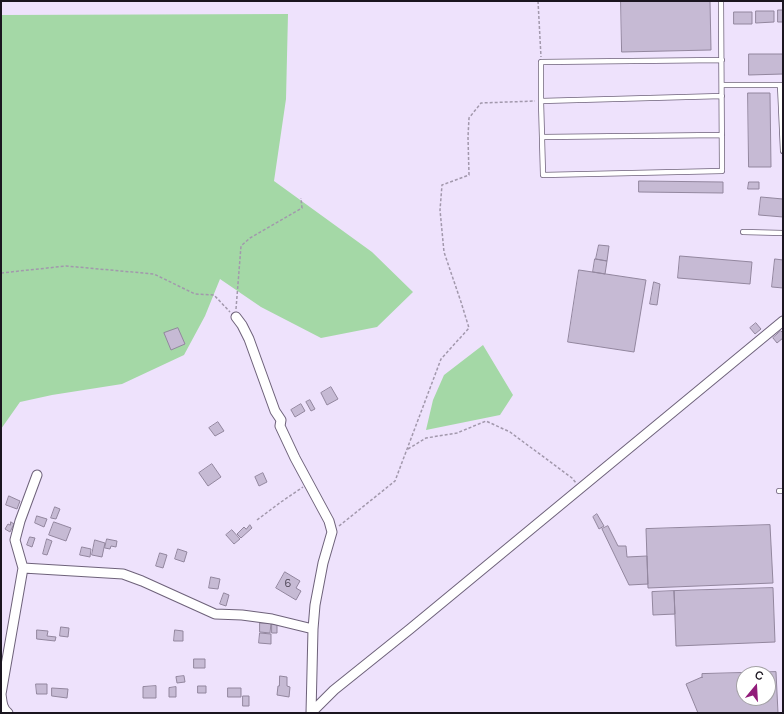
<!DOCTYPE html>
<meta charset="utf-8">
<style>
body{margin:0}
#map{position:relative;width:784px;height:714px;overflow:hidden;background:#eee2fc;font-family:Manrope,sans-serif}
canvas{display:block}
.frame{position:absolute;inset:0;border:2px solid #1a151f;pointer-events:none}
.north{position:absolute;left:736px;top:666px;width:40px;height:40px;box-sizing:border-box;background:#fff;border:1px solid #a3a1a5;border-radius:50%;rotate:18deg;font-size:11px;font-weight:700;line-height:16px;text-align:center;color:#1a151f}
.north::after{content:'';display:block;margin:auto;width:14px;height:18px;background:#921c7a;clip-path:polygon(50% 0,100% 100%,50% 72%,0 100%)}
</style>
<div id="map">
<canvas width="784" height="714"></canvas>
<div class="frame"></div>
<div class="north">С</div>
</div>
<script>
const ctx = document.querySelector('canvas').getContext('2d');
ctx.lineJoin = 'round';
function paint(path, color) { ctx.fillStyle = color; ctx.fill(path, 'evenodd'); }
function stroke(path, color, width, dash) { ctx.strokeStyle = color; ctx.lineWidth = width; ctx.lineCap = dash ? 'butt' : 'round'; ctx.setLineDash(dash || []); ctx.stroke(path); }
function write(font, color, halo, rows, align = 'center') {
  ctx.font = font + ' Manrope,sans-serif'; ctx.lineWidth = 3; ctx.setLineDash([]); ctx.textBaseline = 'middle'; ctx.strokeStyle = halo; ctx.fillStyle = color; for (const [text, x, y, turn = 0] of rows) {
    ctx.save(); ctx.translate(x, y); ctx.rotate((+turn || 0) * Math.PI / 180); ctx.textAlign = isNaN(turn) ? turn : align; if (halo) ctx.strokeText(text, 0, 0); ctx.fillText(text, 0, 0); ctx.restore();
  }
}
const green = new Path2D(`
 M288,14L286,99L274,181L372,252L413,292L377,327L321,338L261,307L220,279L205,316L184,355L122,384L52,395L20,402L1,429V15Z
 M483,345L513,395L500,415L426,430L433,400L444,375Z`);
const building = new Path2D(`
 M621,1H710L711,50L622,52Z
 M778,10H783V22H778Z
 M756,11H774V22L756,23Z
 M734,12H752V24H734Z
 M749,54H783V74L749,75Z
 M748,93H770L771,167H749Z
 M639,181L723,182V193L639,192Z
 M749,182H759V189H748Z
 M761,197L783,199V217L759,215Z
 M599,245L609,246L607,261L596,259Z
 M680,256L752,262L750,284L678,278Z
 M595,259L607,261L605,274L593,272Z
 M775,259L783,260V288L772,287Z
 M579,270L646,280L634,352L568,342Z
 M654,282L660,284L657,305L650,304Z
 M756,323L761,329L755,334L750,328Z
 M178,328L185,344L171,350L164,333Z
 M781,331L783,333V338L777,343L773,338Z
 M331,387L338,399L327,405L321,393Z
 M310,400L315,409L311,411L306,402Z
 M301,404L305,411L295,417L291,410Z
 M218,422L224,431L215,436L209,428Z
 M212,464L221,477L208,486L199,473Z
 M263,473L267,482L259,486L255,477Z
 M9,496L20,501L17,509L6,505Z
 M55,507L60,509L56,519L51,518Z
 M597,514L604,526L599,529L593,517Z
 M37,516L47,519L44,527L35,523Z
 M11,522L14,524L10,532L5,529L8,524L10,525Z
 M54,522L71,528L66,541L49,535Z
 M250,525L252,528L241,538L237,534L244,527L246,529Z
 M770,525L773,583L648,588L646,529Z
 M608,526L618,546H626L627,557L647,556L648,584L629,585L602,529Z
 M232,530L240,539L234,544L226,535Z
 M30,537L35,538L32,547L27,545Z
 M47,539L52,541L47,555L43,554Z
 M107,539L117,541L116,547L111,546L110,549L105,548Z
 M95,540L105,543L102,557L92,555Z
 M82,547L91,549L90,557L80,555Z
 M178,549L187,552L184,562L175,559Z
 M160,553L167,555L163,568L156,566Z
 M285,572L300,581L296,588L301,591L296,600L276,588Z
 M211,577L220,579L218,589L209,588Z
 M773,588L775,642L676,646L674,591Z
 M674,591L675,614L653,615L652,592Z
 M224,593L229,595L226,606L220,604Z
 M260,623H271L270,633L260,632Z
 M272,624H277V633H272Z
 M61,627L69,628L68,637L60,636Z
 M37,630L48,631L47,636L56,637L55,641L37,639Z
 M175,630L183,631V641H174Z
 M260,633L271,634V644L259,643Z
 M194,659H205V668H194Z
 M776,672L778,713H698L686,684L702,677V678V674ZM744,674H768V698H744Z
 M184,676L185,682L177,683L176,677Z
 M280,676L287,677V686L290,687L289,697L277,695L278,686H279Z
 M36,684H47V694H37Z
 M156,686V698H143V687Z
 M198,686H206V693H198Z
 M176,687V697H169V688Z
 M52,688L68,689L67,698L52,696Z
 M228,688H241V697H228Z
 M243,696H249V706H243Z`);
const path = new Path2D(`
 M538,1L541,57
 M1,273L66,266L154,274L195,294L214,295L230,312
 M236,309L241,246L250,238L302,208L301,198
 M408,449L426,438L457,433L486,421L510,432L572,478L576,483
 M257,520L281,502L303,487
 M339,526L395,481L441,359L469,328L461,302L444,252L440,210L442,185L469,175L468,137L469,118L481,103L535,101`);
const lane = new Path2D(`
 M721,1L722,171L543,175L541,101V62L722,60
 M722,85H783
 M780,85L783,151
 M541,101L722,96
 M542,137L722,135
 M743,232L783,233
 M779,491H783`);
const street = new Path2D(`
 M236,317L242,325L249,339L275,411L281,420L280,426L295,458L329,521L332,532L323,563L315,605L313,629L311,713
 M23,568L123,574L142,581L215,614L242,615L272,619L313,629
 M8,713C2,708 2,702 1,694L23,568L15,540L20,521L37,475
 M311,713L334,690L410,629L783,321`);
const numberNames = [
 ["6",288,584]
];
paint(green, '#a4d8a6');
paint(building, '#c6bad4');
stroke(building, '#92869e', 1);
stroke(lane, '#6e627a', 6);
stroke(street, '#6e627a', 11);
stroke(path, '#a298ac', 1.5, [3, 2]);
stroke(lane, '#fff', 4.5);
stroke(street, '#fff', 9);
write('11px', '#453e4c', null, numberNames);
</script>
